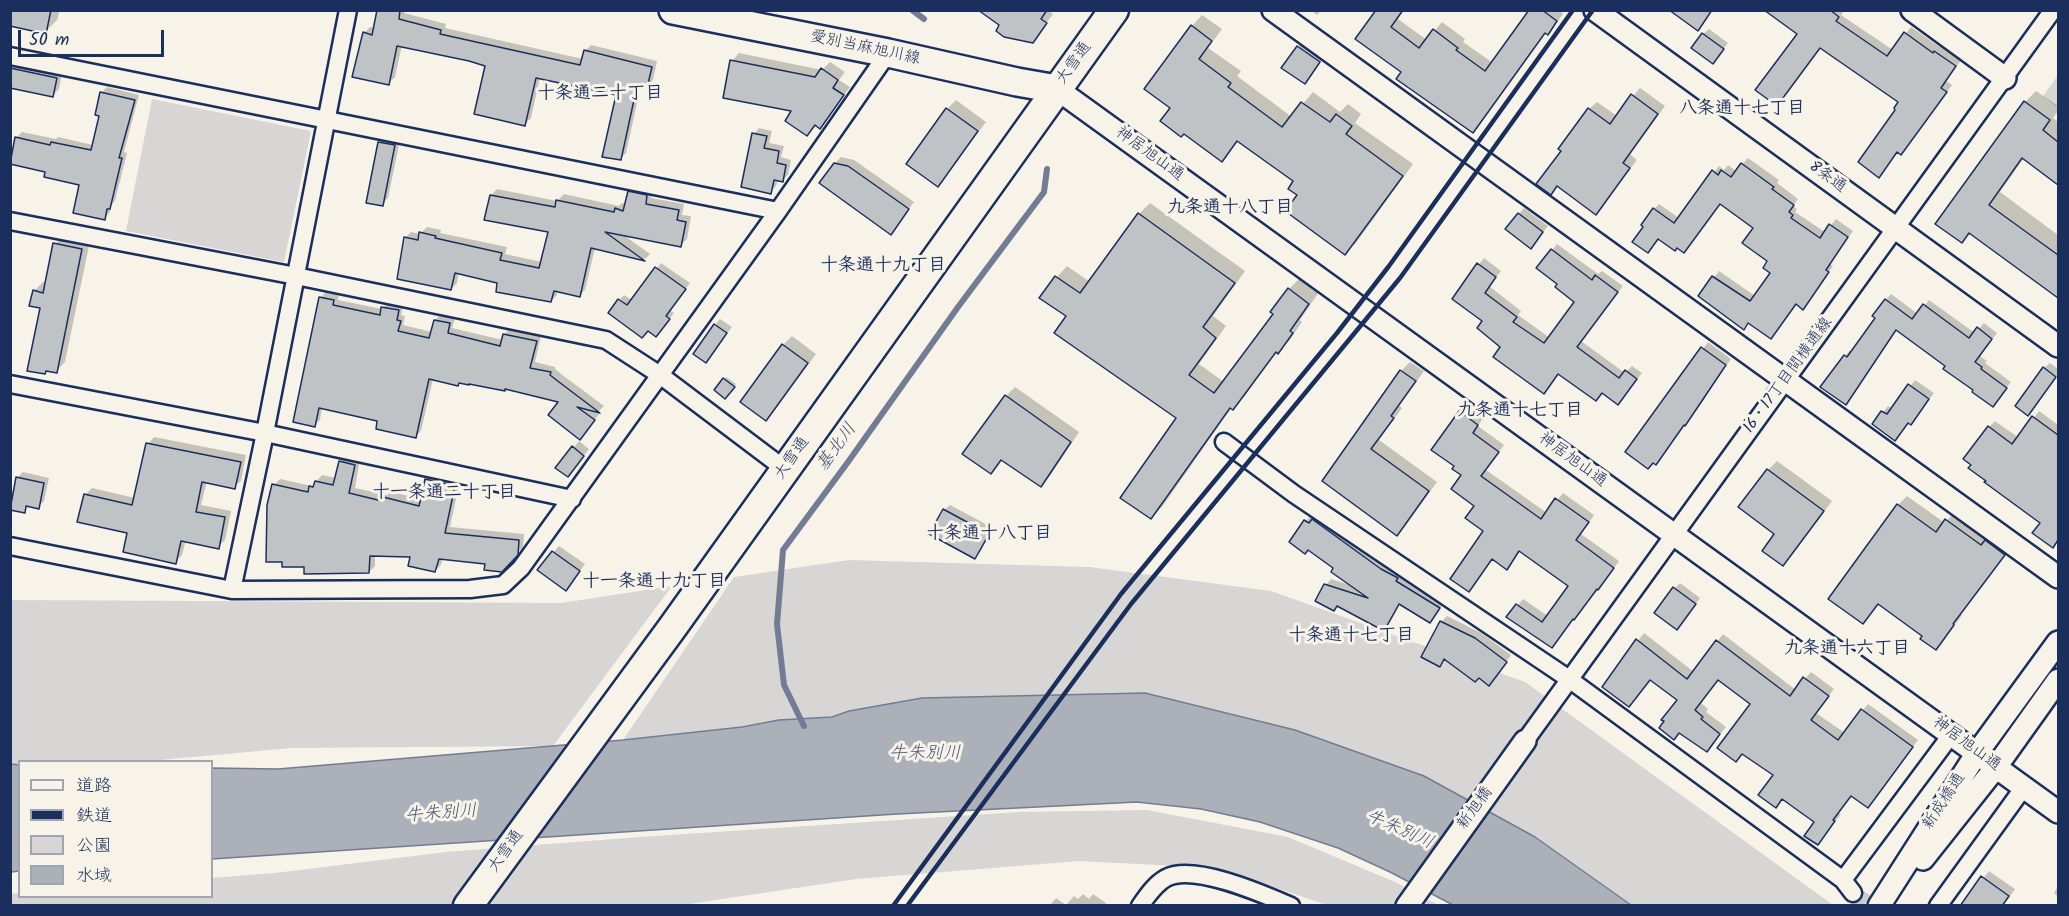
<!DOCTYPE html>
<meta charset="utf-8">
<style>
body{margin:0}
#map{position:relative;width:2069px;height:916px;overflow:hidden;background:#f7f3e8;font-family:Kalam,"Klee One",sans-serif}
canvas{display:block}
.frame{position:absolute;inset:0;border:12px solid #1b2f5e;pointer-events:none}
.legend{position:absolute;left:18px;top:760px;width:195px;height:138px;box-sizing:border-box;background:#f7f3e8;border:2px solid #9fa5b1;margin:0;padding:8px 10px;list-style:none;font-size:18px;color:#1b2f5e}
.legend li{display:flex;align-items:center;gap:12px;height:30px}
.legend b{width:30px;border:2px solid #9fa5b1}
.scale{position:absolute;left:18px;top:30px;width:146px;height:27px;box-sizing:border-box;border:3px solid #1b2f5e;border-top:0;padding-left:8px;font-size:18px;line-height:21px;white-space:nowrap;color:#1b2f5e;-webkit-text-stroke:4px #f7f3e8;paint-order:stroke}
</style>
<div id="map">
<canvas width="2069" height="916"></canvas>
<div class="frame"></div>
<ul class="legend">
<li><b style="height:8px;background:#f7f3e8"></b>道路</li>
<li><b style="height:8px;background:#1b2f5e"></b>鉄道</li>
<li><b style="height:16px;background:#d7d6d4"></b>公園</li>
<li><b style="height:16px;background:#acb0b9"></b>水域</li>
</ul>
<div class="scale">50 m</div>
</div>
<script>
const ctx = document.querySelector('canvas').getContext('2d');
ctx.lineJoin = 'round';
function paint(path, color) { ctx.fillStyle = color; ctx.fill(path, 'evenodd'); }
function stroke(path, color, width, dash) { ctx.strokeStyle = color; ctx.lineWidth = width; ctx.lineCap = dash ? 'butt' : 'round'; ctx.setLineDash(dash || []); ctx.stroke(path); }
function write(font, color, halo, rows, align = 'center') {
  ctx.font = font + ' Kalam,"Klee One",sans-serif'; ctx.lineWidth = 6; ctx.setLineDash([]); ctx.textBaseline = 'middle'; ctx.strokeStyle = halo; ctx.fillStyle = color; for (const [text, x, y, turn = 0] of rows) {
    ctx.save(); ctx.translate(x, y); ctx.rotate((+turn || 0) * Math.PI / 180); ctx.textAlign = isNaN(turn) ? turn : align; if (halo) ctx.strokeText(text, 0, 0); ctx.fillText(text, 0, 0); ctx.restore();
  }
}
const green = new Path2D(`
 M2058,75V108L2043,96Z
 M152,99L311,131L284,262L126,231Z
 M849,560L1089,567L1271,591L1525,682L1833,905H1631L1535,837L1424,776L875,707L849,711L832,717L779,720L742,727L623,740L734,577Z
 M672,586L553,746L292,748L149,761L20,762L19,765L11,764V600L561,603Z
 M1147,810L1288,837L1395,882L1438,905H1327L1217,868L1079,861L856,879L676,906H11V894L19,893L20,896H212V878L275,873L446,852L640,837L1019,812Z`);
const water = new Path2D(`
 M1145,693L1295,730L1424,776L1535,837L1631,905H1453L1390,872L1338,848L1260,822L1201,809L1137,802L897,814L212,859V768L278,769L623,740L742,727L779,720L832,717L849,711L922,698Z
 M11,764L19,765L20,871L11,872Z`);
const shadow = new Path2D(`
 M10,10H60L57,20L45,32L13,25L10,30Z
 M379,10H404V13L446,24L445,28L583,59L585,51L591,45L657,61L653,80L647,86L641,85L626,153L620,159L618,94L540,77L531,118L525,124L487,65L402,45L395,77L388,84L364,33L370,27L375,28Z
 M981,10H1047L1053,14L1033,41L1001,25Z
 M1310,10H1322L1317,15Z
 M1378,10H1404L1398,19L1427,40L1442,22L1465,39L1463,42L1493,63L1531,10H1559L1563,14L1555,25L1546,32L1481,123L1473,131L1403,72Z
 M1766,10H1844L1841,15L1893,50L1911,27L1940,47L1942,45L1962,59L1946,81L1952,85L1907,147L1901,153L1898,151L1879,176L1900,102L1821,47L1777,104L1799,34Z
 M1202,15L1222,29L1208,48L1241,71L1237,76L1292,117L1313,92L1340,112L1348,104L1361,114L1355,123L1413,164L1356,243L1345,253L1299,195L1295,181L1239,140L1221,160L1172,107L1192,26Z
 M1709,29L1728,43L1718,56L1703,34Z
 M1303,41L1325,56L1305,82L1298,47Z
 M739,53L822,70L830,62L845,72L839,80L850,87L827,119L820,127L816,124L807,134L794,110L732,61Z
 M10,62L62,73L59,89L53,95L10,86Z
 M107,87L139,95L124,152L127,153L115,201L111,205L110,212L104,218L81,183L46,171L16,138L22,132L56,139L58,137L93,145L100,115L101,93Z
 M1640,88L1665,106L1630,154L1637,160L1603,205L1596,213L1558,185L1550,193L1563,151L1589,109L1597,102L1617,116Z
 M2036,91L2058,106V111L2053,118L2058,122V183L2024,158L2000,192L2058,235V296L1970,232L1961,241L2025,102Z
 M956,100L986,122L946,176L937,185L908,163L947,109Z
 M759,128L772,131L769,143L784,146L781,157L791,160L788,175L782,180H778L776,186L771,192L754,134Z
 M385,136L400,140L388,198L382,204L367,201L380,142Z
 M841,157L854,160L914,202L891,233L835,163Z
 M1748,158L1779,180L1777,183L1798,199L1793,206L1797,209L1795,212L1825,232L1836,219L1853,231L1830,264L1833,266L1803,308L1796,303L1749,322L1744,328L1700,296L1719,271L1755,296L1772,272L1755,227L1721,202L1689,246L1654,209L1659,204L1679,218L1719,166L1724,170L1728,165L1736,171Z
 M635,186L653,190L651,198L684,204L682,215L691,216L687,239L681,245L621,233L650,254L645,259L595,248L585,290L579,296L557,291V295L551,301L499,282L459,272L457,283L451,289L406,237L411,232L420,234L427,227L441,230L440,233L507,247L505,254L542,262L550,231L491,195L497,189L557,201L564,194L619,206L622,203L626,204L629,192Z
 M1150,203L1245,271L1213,316L1226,326L1199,364L1224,382L1275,314L1289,289L1300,278L1319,292L1300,320L1302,322L1289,341L1277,351L1244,397L1232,407L1162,507L1151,517L1178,418L1068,316L1042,298L1057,277L1067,266L1090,282L1139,214Z
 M1524,208L1548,226L1536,241L1519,214Z
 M64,235L90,241L65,362L56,371L48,370L45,373L42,307L34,291L43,282L46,283L55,244Z
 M1557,244L1598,274L1602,271L1623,286L1581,341L1625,373L1632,366L1642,373L1618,403L1603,392L1559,372L1549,386L1502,346L1485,321L1454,298L1484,258L1501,271L1489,286L1521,311L1518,315L1550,338L1576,302L1559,284L1538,268Z
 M661,263L690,283L670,310L674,313L661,330L619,300L624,295L632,300Z
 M326,292L339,295L338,300L382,309L388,302L403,305L401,315L405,316L403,325L432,332L435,320L440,315L455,318L452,328L503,340L504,335L509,329L541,336L535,362L555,367V369L565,377L604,406L599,411L593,409L599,414L586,432L561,401L506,388L433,379L421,431L416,436L379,420L322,407L320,420L314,425L320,298Z
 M1891,294L1918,314L1929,300L1975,333L1984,323L1997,333L1980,356L1987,361L1985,363L2011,382L1993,405L1947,366L1897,329L1846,403L1823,387L1845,356L1850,350L1853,352L1877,318L1886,300Z
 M720,319L732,327L706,361L715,325Z
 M792,336L816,354L775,410L766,419L783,345Z
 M1708,342L1731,359L1704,396L1706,397L1661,457L1627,452Z
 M1410,362L1424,371L1399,406L1402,408L1379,440L1437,482L1406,525L1397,534L1324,481L1401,371Z
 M2050,363L2058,369V374L2033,408L2044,368Z
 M726,377L736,384L728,395L724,379Z
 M1915,380L1934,393L1916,417L1909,422L1895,439L1874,423L1888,406L1893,409Z
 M1015,387L1079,432L1050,476L1041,485L1003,459L991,473L965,454L1006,396Z
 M1466,405L1483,418L1478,426L1504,445L1486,470L1547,513L1563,493L1594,515L1581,534L1619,561L1604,582L1552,646L1508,617L1523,599L1548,616L1570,586L1520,550L1507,568L1493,558L1469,591L1485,530L1463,475L1456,466L1433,449Z
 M2039,411L2058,425V540L2052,546L2042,522L1989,427L1995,421L2019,438Z
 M154,437L246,455L241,481L234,487L207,481L201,505L231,511L225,540L218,547L186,540L182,555L176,562L128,532L85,495L92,488L135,498L148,444Z
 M579,441L589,449L573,470L557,468Z
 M346,456L360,459L355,488L387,495L391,492L422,499L427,480L433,474L460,480L450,527L524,534L523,547L501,570L486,562L443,558L441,565L435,571L412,556L375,555V566L369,572L274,485L280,479L312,486L322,475L336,478L340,462Z
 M1777,461L1832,501L1792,555L1783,564L1768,470Z
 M23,472L49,478L44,501L38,507L30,505L24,511L13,509L10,512V490L14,491L17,478Z
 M1907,496L1945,523L1955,511L2012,545L1960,614L1962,615L1945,639L1936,648L1924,635L1879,603L1863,622L1830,599L1898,505Z
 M950,505L993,528L981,551L975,557L944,510Z
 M1319,514L1444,602L1435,616L1430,621L1401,603L1390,623L1384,629L1338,605L1334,609L1326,585L1331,579L1353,586L1335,567L1308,549L1291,541L1311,515L1315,518Z
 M559,546L585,564L571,583L539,570Z
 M1680,583L1700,598L1682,622L1675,588Z
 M1447,616L1481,633L1511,655L1495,678L1479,676L1446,659L1440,665L1441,622Z
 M1644,633L1694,672L1723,634L1796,690L1811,672L1834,689L1816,713L1845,733L1868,704L1918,740L1874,800L1868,806L1851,794L1838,813L1841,814L1818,843L1816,822L1775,775L1752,704L1719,679L1701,703L1708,709L1706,712L1726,727L1707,750L1679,699L1650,679L1604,686Z
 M1989,871L2015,889L2003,906H1962Z
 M2058,886V897L2054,893Z
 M1083,894L1089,899L1093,894L1106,903L1104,906H1049L1056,898L1066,905L1074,896L1078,899Z`);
const stream = new Path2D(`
 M912,10L924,19
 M804,726L784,685L777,624L783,550L848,462L958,307L1044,192L1047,169`);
const building = new Path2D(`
 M10,10H51L46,34L10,26Z
 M377,10H400L399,19L441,30L440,34L580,65L584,50L652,67L647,88L637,86L621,160L602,157L616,95L536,78L525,126L474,114L485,66L469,61L397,46L389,85L352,77L363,32L372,35Z
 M978,10H1047L1041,19L1047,23L1033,43L1004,37L996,31L999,25Z
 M1376,10H1403L1391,27L1419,48L1433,29L1458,48L1456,50L1485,71L1529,10H1542L1557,21L1548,35L1545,33L1473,133L1396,79L1401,72L1355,39Z
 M1669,10H1712L1698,31Z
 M1764,10H1830L1839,17L1836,21L1887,56L1904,32L1933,53L1934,51L1956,66L1941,88L1947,92L1901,155L1897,152L1879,178L1858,162L1895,110L1894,108L1898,102L1820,48L1777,106L1755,90L1797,34Z
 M1191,25L1212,41L1199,59L1231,83L1228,87L1282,127L1301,102L1330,122L1336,114L1352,126L1346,134L1403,176L1345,255L1285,211L1297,195L1288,189L1293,181L1237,141L1222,162L1184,134L1181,137L1160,121L1170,108L1144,89Z
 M1702,33L1724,49L1713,64L1691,48Z
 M1297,46L1320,62L1305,84L1281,68Z
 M730,60L815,77L821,68L838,80L833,88L844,95L820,129L815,125L807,136L785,121L791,111L723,98Z
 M10,68L57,78L53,97L10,88Z
 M100,92L135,100L119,158H122L110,209H107L105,220L73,213L79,185L44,177L45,172L10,164L15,137L50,145L51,142L91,150L99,116L95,115Z
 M1631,94L1658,114L1623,163L1630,168L1596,215L1557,186L1551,195L1536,184L1561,151L1558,149L1588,108L1610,124Z
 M2024,101L2050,120L2043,130L2058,142V185L2022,158L1989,205L2058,255V298L1969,233L1962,243L1935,224Z
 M946,108L978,131L938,187L906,164Z
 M752,133L767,136L764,148L779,151L777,163L786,165L783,182L774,180L771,194L741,187Z
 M378,142L395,145L383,206L366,203Z
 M834,163L848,166L909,209L891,235L819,183Z
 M1741,163L1774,187L1772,189L1794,205L1789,212L1793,215L1791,218L1820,238L1829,224L1848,237L1826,270L1829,272L1803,310L1796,304L1771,339L1748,323L1744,330L1698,296L1712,276L1750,301L1770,273L1763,268L1767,261L1742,243L1753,228L1720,204L1684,253L1677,248L1675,251L1658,239L1648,253L1632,242L1643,227L1641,225L1653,208L1674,223L1712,170L1718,175L1721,170L1731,177Z
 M628,191L647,195L646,204L679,210L677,220L686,222L681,247L605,232L645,261L591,248L580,297L554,291L551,302L496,292L497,283L455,273L451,290L397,279L404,237L418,240L419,232L436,236L435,238L502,253L500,260L539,268L548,232L484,220L490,195L555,207L556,200L614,212L615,208L623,211Z
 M1138,213L1235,283L1203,327L1216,338L1189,375L1214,393L1273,314L1270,312L1288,288L1309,304L1290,331L1293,333L1278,354L1276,352L1233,410L1230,408L1151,519L1120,498L1176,418L1054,333L1066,316L1039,298L1055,276L1080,293Z
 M1518,213L1543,232L1531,249L1505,229Z
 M53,243L82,249L57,373L46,371L45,374L27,371L40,308L29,306L33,290L43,293Z
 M1551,249L1592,280L1595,275L1618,292L1577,347L1619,378L1625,370L1637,379L1618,405L1602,393L1596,401L1558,374L1544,394L1493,357L1500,347L1477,328L1482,321L1452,299L1477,263L1496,277L1485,293L1517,317L1513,322L1544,343L1574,302L1555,287L1557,284L1536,268Z
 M655,267L686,289L666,316L670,319L656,337L648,331L642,338L608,313L618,299L627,305Z
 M319,297L334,300L333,305L380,315L381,307L399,310L397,320L401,321L398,331L429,338L434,320L450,323L448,333L500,346L503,334L537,341L530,368L551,372L550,375L559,382L600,413L577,407L595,420L580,440L548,415L558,402L505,389V391L469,384V385L459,383L458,386L429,379L416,438L376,429L377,421L319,408L315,427L293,422Z
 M1885,299L1912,319L1923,304L1969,338L1977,327L1992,339L1975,362L1982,367L1981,369L2007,388L1993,407L1972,392L1973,390L1943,369L1945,366L1896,330L1846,405L1820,387L1844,355L1847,357L1875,318L1872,316Z
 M714,324L727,333L706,363L693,354Z
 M782,344L808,363L766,421L740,402Z
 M1701,347L1726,365L1685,426L1684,425L1656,465L1653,463L1648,469L1625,452Z
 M2043,367L2056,377L2028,416L2015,406Z
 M1400,370L1416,381L1391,416L1394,418L1371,449L1429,491L1397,536L1322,481Z
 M723,378L735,387L725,399L714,390Z
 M1908,384L1929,399L1911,425L1908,423L1895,441L1872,424L1881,411L1887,414Z
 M1005,395L1071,442L1041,487L1001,460L991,474L962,454Z
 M1459,411L1478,425L1473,433L1499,452L1481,476L1541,519L1555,498L1589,522L1576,540L1614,568L1598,590L1597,589L1574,620L1573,619L1552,648L1506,617L1516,604L1542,622L1568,586L1519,551L1507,570L1492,559L1469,592L1450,579L1483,531L1465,518L1474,506L1451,489L1461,475L1452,469L1454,466L1431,450Z
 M2032,416L2058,435V540L2053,548L2032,533L2040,523L1984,482L1986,481L1968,468L1971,465L1963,459L1988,426L2012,444Z
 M146,443L241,462L235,489L202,482L196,512L225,517L219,549L181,541L176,564L123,552L127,533L77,522L84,494L132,505Z
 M572,446L584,456L568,477L555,468Z
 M339,461L355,465L349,493L382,501L383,497L419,506L425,479L455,486L445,533L519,540L518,555L502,572L484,570L485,564L439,559L435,572L408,566L410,557L370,556L369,573L304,574V567H282V562H266L267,505L272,484L308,492L309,486L313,487L315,481L333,485Z
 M1767,469L1824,511L1783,566L1762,551L1774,534L1738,507Z
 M16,477L44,483L39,509L26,506L25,513L10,510Z
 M1897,504L1936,532L1945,519L1981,545L1985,540L2005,555L1953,624L1954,625L1936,650L1920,639L1922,636L1878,604L1863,624L1828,599Z
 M943,509L989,534L975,559L929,534Z
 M1312,519L1381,569L1398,578L1396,581L1440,608L1430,623L1399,604L1384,631L1337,606L1334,611L1315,601L1324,584L1368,598L1331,572L1333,568L1308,550L1305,554L1289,542L1304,520L1309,523Z
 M552,551L580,571L566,591L537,570Z
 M1673,587L1696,604L1677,630L1654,613Z
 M1440,621L1475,638L1507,662L1489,686L1479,678L1475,682L1444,659L1440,667L1421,657Z
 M1636,639L1687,679L1716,640L1790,696L1803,677L1829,696L1811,720L1838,740L1861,709L1913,747L1868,808L1851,796L1833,820L1835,821L1818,845L1804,836L1814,822L1782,799L1776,808L1758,795L1773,775L1742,754L1736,762L1717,748L1750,704L1718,680L1695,710L1703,717L1701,719L1720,734L1707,752L1679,733L1674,740L1659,728L1664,721L1661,720L1677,700L1650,680L1629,707L1602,687Z
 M1981,876L2009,896L2002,906H1960Z`);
const minorTunnel = new Path2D(`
 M1853,893L1871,906`);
const minor = new Path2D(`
 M10,56L778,211
 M10,221L296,276L606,340L660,375L786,470
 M10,384L265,433L572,499
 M1224,442L1294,494L1569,679L1843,880L1853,893
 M10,546L232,590L470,589L503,585L521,568L778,211L888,53
 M232,590L265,433L348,10
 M1525,741L2053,10
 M1843,880L1951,735
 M1140,906C1147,896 1155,884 1166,878C1193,863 1263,894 1291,906
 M1938,906L2024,787`);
const tertiary = new Path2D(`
 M1273,10L2058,577
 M1595,10L2058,346
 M1912,10L2005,78
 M1057,89L2058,812
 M1923,859L1996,767L2058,680
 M1407,906L1525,741
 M1879,906L1977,753L2058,642`);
const primary = new Path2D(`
 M673,10L888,53L1017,82L1057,89`);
const trunk = new Path2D(`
 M468,906L672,628L1114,10`);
const rail = new Path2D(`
 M893,906L1121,594L1337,333L1389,266L1573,10
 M907,906L1131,604L1400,278L1593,10`);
const streetNames = [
 ["愛別当麻旭川線",865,49,12],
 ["大雪通",1075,64,-54],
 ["神居旭山通",1149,155,36],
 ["8条通",1827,178,36],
 ["16・17丁目間横通線",1789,376,-54],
 ["大雪通",793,459,-55],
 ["神居旭山通",1572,461,36],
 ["神居旭山通",1966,745,36],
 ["新成橋通",1945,802,-57],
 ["新旭橋",1476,809,-54],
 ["大雪通",507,852,-54]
];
const neighbourhoodNames = [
 ["十条通二十丁目",600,95],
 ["八条通十七丁目",1742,110],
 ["九条通十八丁目",1230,209],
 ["十条通十九丁目",883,267],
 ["九条通十七丁目",1520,412],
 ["十一条通二十丁目",444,494],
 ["十条通十八丁目",989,535],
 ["十一条通十九丁目",654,583],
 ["十条通十七丁目",1351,637],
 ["九条通十六丁目",1847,650]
];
const waterNames = [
 ["基北川",838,448,-54],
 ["牛朱別川",925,755],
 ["牛朱別川",441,815,-4],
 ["牛朱別川",1399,831,24]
];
paint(green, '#d7d6d4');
paint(water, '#acb0b9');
stroke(water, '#727c95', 1.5);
paint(shadow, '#0003');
stroke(stream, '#727c95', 6);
paint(building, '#c0c3c5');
stroke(building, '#1b2f5e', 1.5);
stroke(minorTunnel, '#cbcccc', 16, [16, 8]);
stroke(minor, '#1b2f5e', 21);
stroke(tertiary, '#1b2f5e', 26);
stroke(primary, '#1b2f5e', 32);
stroke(trunk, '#1b2f5e', 33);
stroke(minor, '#f7f3e8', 16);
stroke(tertiary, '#f7f3e8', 21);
stroke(primary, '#f7f3e8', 27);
stroke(trunk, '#f7f3e8', 28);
stroke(rail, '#1b2f5e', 4.5);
write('16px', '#1b2f5e', '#f7f3e8', streetNames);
write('bold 18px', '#1b2f5e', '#f7f3e8', neighbourhoodNames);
write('italic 18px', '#465679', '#f7f3e8', waterNames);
</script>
